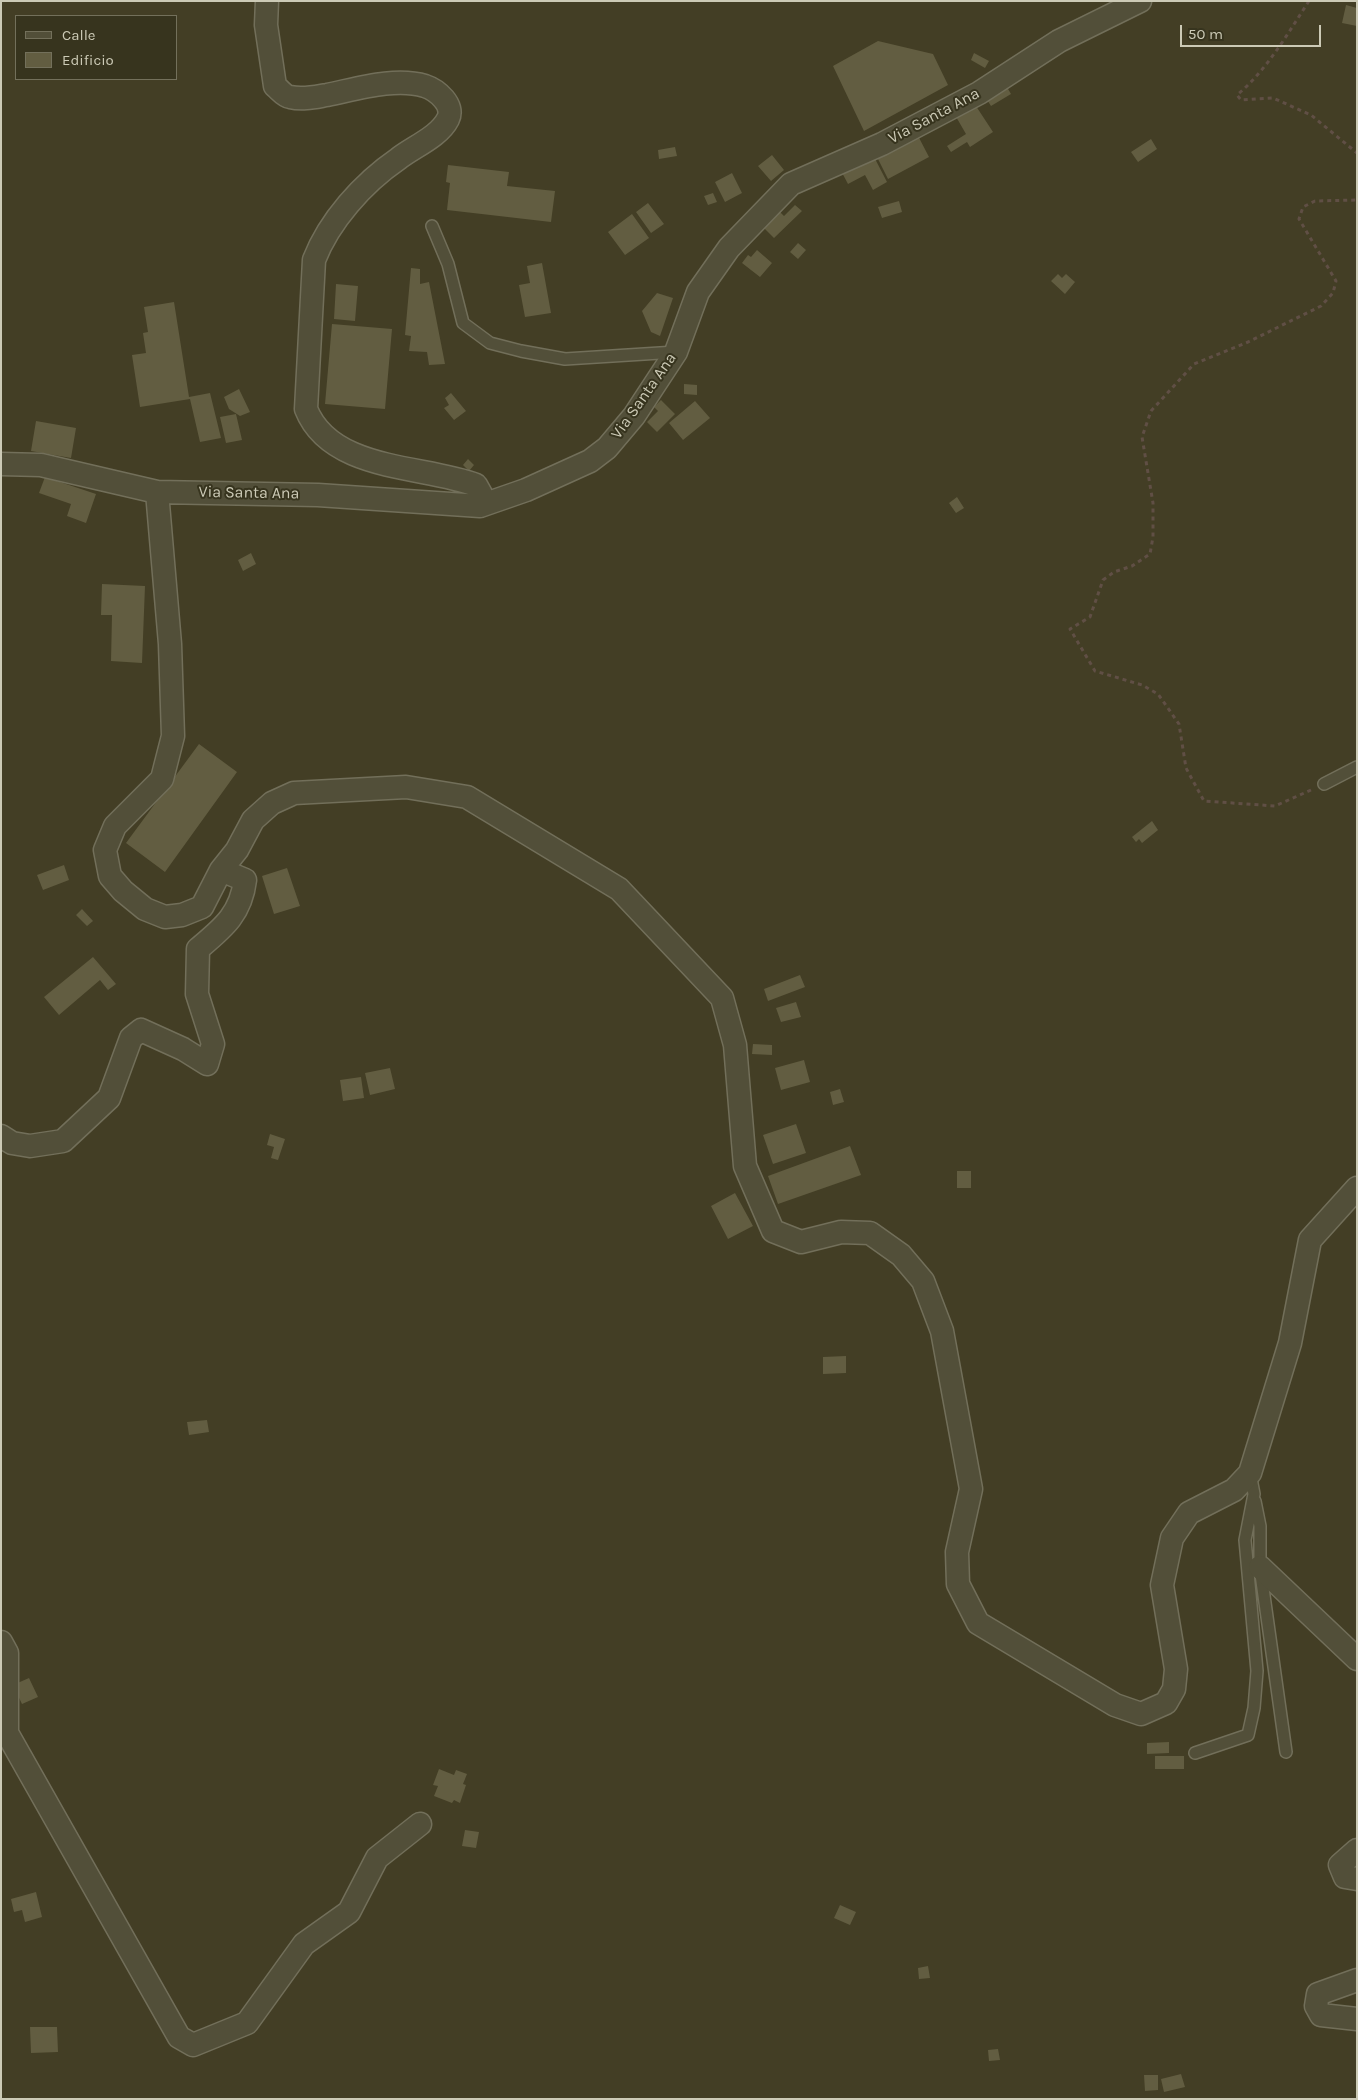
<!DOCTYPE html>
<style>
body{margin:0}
#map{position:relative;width:1358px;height:2100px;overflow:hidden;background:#433e25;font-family:Karla,sans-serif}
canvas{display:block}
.frame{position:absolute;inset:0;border:2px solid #cccab6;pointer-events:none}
.legend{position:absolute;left:15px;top:15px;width:162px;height:65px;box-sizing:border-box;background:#37341e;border:1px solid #73705b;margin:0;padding:6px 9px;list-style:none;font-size:15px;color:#cccab6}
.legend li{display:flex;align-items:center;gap:10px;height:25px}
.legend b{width:25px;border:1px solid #73705b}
.scale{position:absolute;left:1180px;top:25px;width:141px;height:22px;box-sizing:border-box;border:2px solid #cccab6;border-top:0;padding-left:6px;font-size:15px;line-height:18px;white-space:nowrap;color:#cccab6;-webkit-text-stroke:4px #37341e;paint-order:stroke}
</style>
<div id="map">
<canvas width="1358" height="2100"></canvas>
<div class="frame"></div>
<ul class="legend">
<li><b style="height:6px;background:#524f39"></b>Calle</li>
<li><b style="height:14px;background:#625d41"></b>Edificio</li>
</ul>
<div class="scale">50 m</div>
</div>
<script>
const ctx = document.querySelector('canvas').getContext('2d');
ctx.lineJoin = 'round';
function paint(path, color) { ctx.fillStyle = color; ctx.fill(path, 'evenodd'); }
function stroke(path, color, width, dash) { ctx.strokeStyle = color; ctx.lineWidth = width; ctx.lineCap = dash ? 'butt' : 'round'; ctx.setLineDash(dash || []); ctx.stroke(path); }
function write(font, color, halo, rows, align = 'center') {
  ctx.font = font + ' Karla,sans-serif'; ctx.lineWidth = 4; ctx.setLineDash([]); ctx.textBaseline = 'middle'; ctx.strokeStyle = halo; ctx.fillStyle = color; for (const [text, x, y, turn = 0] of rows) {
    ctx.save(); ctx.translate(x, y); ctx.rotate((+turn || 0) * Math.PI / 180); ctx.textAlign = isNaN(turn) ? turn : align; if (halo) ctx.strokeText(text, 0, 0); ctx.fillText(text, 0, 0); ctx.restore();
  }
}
const building = new Path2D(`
 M1346,5L1357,8V26L1342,23Z
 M878,41L933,54L948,85L864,131L833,66Z
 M974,53L989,61L985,68L971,60Z
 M1004,82L1011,94L991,106L984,95Z
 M974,103L993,132L970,147L967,142L951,152L947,146L966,134L955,115Z
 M916,132L929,157L888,179L875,153Z
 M1151,139L1157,149L1138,162L1131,152Z
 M675,147L677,156L659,159L658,150Z
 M871,151L887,182L873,190L865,175L848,184L839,167Z
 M772,155L784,170L771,181L758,166Z
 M448,165L509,172L507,186L555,191L551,222L447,210L450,183L446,182Z
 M732,173L742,193L725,202L715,182Z
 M713,193L717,202L708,205L704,196Z
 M899,201L902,212L882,218L878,207Z
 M648,203L664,224L651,233L636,212Z
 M795,205L802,211L774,238L762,226L778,210L784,216Z
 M632,214L649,238L625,255L608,232Z
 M798,243L806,250L798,259L790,252Z
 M757,250L772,263L760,277L742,263L748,255L751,257Z
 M542,263L551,313L525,317L519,285L530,283L527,266Z
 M411,268L420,269V284L429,282L445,364L429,365L427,352L409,351L411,336L405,335Z
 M1058,274L1062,278L1066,274L1075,282L1065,294L1051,281Z
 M336,284L358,286L355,321L334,319Z
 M657,293L673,298L660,336L651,332L642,311Z
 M174,302L189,397L210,393L221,438L200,442L190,399L140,407L132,355L146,353L143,333L148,332L144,307Z
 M332,324L392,329L385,409L325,404Z
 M684,384L697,385V395L684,394Z
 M239,389L250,412L240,416L229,409L224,397Z
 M451,393L466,411L454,420L444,408L449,405L445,398Z
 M661,400L675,414L657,432L647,422L658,411L654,407Z
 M695,401L710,418L683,440L669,423Z
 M236,414L242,440L226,443L220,417Z
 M36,421L76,428L71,458L31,451Z
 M468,459L474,465L469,471L463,465Z
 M45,477L96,494L86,523L67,516L71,504L39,493Z
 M957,497L964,508L956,513L949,503Z
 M251,553L256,564L243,571L238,560Z
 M102,584L145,586L142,663L111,661L112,615H101Z
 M199,744L237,772L165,872L126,843Z
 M1152,821L1158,830L1142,843L1139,839L1136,842L1132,837Z
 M64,865L69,880L43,890L37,875Z
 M287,868L300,906L274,914L262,876Z
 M82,909L93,921L87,926L76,915Z
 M93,957L116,984L108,990L100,980L59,1015L44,997Z
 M800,975L805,987L768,1001L764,989Z
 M796,1002L801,1017L781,1022L776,1008Z
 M753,1044L772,1045V1055L752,1054Z
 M804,1060L810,1082L781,1090L775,1068Z
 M390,1068L395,1089L370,1095L365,1073Z
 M361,1077L364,1098L343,1101L340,1080Z
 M840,1089L844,1102L833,1105L830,1092Z
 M796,1124L806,1153L773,1164L763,1135Z
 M270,1134L285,1139L278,1160L271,1158L274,1147L267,1145Z
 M850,1146L861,1175L778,1204L768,1176Z
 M957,1171H971V1188H957Z
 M735,1193L753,1226L728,1239L711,1206Z
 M846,1356V1373L823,1374V1357Z
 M207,1420L209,1432L189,1435L187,1422Z
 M29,1678L38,1697L22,1704L13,1685Z
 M1169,1742V1753L1147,1754V1743Z
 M1155,1756H1184V1769H1155Z
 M439,1769L454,1775L456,1770L467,1774L463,1784L466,1785L460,1803L454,1800L452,1803L434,1796L438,1786L433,1785Z
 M465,1830L479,1832L476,1848L462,1846Z
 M36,1892L42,1917L25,1922L22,1910L14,1912L11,1899Z
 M840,1905L856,1912L850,1925L834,1918Z
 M928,1966L930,1978L919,1979L918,1968Z
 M30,2027H57L58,2052L31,2053Z
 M998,2049L1000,2060L989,2061L988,2050Z
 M1181,2074L1185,2087L1164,2092L1161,2079Z
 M1144,2075H1158V2090L1145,2091Z`);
const path = new Path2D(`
 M1309,1C1288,33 1267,70 1237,95L1241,100L1273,98L1311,115L1357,153
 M1311,790L1275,806L1204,801L1186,768L1179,724L1158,694L1142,685L1095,671L1070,629L1090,617L1103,580L1114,572L1132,566L1150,554L1153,537V503L1142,437L1151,411L1194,364L1248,342L1321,306L1333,293L1336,281L1299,219L1303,207L1315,201L1357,200`);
const lane = new Path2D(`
 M432,226L448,264L463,323L490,343L521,351L565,359L676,352
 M1324,784L1357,767
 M1255,1501L1260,1526V1567L1286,1752
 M1195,1753L1248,1735L1254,1708L1257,1671L1245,1540L1254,1494L1250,1473`);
const street = new Path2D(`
 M267,1L266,25L275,86C279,89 284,96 290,97C303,100 315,97 327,95C357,89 395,77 425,86C437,90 455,105 448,119C439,137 413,147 398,159C363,183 329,221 314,260L306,409C331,472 424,465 476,485L481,494L480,506
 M1,464L41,465L157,492L318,495L480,506L526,490L590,461L607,448L634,416L676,352L698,292L729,248L791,184L882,144L979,93L1059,41L1140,1
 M157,492L170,644L173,736L162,779L115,826L105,850L110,876L123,891L145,909L165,917L182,915L202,907L221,870L237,850L253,820L272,803L294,793L406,787L467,797L619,889L722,998L735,1045L745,1166L773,1231L801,1242L841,1232L870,1233L901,1255L923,1281L942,1331L971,1489L957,1552L958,1584L978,1623L1115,1705L1141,1714L1166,1703L1174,1689L1176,1669L1162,1585L1172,1538L1189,1513L1234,1490L1250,1473L1290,1343L1310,1240L1357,1188
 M1,1136L12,1143L30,1146L63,1141L109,1098L131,1038L141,1030L183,1049L207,1064L213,1044L197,994L198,949C223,928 241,914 245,880L221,870
 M1260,1567L1357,1659
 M1,1642L7,1653V1733L179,2037L193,2045L247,2023L304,1944L349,1912L377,1858L420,1824
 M1357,1850L1340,1865L1345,1877L1357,1879
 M1357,1980L1318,1994L1316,2006L1321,2015L1357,2019`);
const streetNames = [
 ["Via Santa Ana",934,116,-28],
 ["Via Santa Ana",644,396,-55],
 ["Via Santa Ana",249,493,1]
];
paint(building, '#625d41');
stroke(lane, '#726f5a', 14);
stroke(street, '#726f5a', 25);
stroke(path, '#604f45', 3, [4, 4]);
stroke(lane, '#524f39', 11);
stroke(street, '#524f39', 22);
write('16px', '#cccab6', '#37341e', streetNames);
</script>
